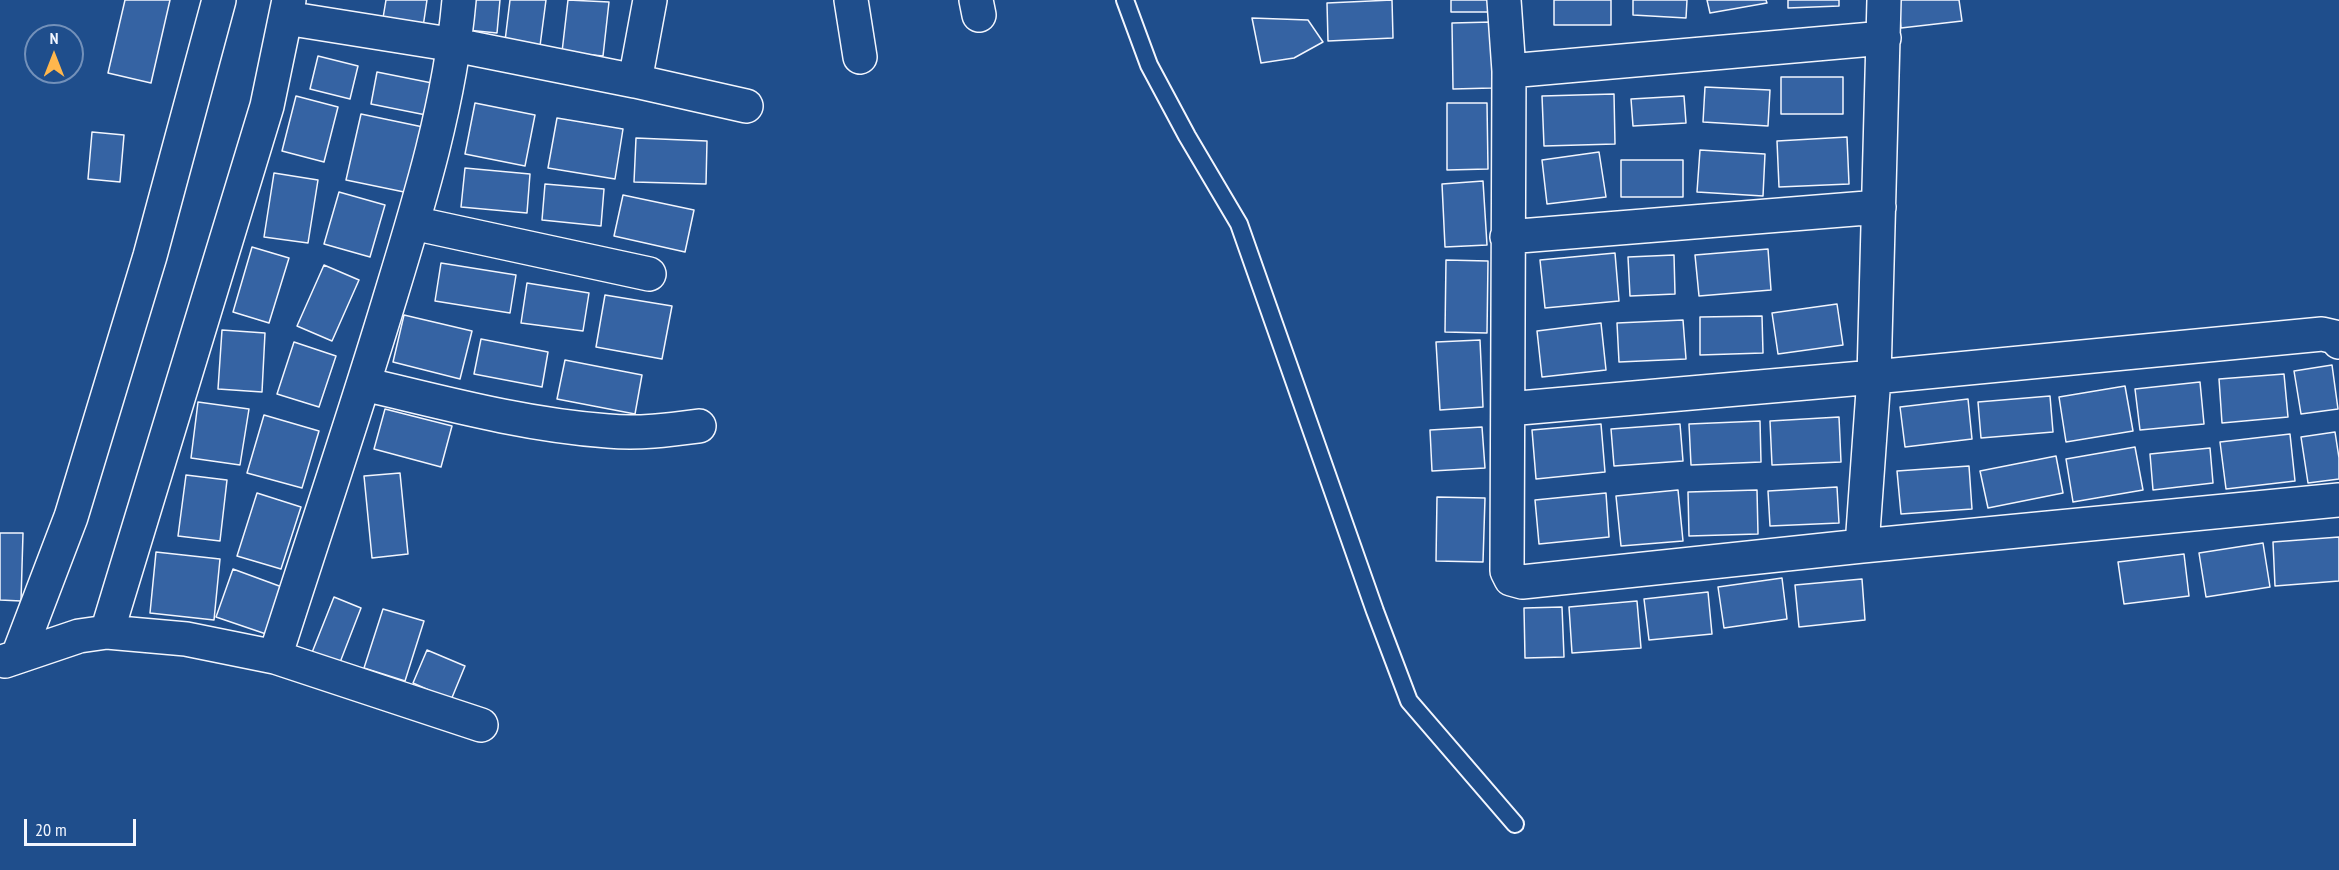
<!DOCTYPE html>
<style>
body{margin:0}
#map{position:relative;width:2339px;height:870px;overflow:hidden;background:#1f4e8c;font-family:"PT Sans Narrow",sans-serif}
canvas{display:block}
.north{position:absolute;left:24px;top:24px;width:60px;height:60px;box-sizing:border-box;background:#1f4e8c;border:2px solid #7391ba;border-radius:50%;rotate:0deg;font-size:16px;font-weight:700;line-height:24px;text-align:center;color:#f2f6ff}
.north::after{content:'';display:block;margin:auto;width:21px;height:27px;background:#ffb74d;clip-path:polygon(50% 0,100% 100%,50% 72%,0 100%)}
.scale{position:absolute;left:24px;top:819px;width:112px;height:27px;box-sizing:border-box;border:3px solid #f2f6ff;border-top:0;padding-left:8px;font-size:18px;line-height:21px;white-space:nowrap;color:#f2f6ff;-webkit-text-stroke:4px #1f4e8c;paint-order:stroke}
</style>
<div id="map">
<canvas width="2339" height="870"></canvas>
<div class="north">N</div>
<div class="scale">20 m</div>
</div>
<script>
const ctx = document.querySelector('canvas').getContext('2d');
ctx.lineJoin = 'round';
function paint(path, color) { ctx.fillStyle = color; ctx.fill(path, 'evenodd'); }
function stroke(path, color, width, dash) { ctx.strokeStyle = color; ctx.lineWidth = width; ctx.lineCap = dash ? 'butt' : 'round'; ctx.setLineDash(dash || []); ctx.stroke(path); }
const building = new Path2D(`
 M125,0H170L151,83L108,73Z
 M386,0H427L423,27L383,18Z
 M470,0H500L497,33L467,30Z
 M510,0H546L540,46L505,41Z
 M568,0L609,2L603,56L562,52Z
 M1392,0L1393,38L1328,41L1327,3Z
 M1451,0H1491V12H1451Z
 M1554,0H1611V25H1554Z
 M1633,0H1687L1686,18L1633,15Z
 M1707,0H1766L1767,3L1710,13Z
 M1788,0H1839V6L1788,8Z
 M1898,0H1959L1962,21L1901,28Z
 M1252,18L1308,20L1323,42L1294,58L1261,63Z
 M1492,22V88L1453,89L1452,23Z
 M318,56L358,66L350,99L310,89Z
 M377,72L432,83L426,115L371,104Z
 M1781,77H1843V114H1781Z
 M1705,87L1770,90L1768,126L1703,122Z
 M1614,94L1615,144L1544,146L1542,96Z
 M296,96L338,107L324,162L282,151Z
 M1684,96L1686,123L1633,126L1631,99Z
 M475,103L535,115L525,166L465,154Z
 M1447,103H1487L1488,169L1447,170Z
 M361,114L423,127L409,193L346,180Z
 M557,118L623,129L615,179L548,168Z
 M92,132L124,135L120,182L88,179Z
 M1847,137L1849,184L1779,187L1777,141Z
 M636,138L707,141L706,184L634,182Z
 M1700,150L1765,154L1763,196L1697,192Z
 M1599,152L1606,197L1547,204L1542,160Z
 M1621,160H1683V197H1621Z
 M465,168L530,174L527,213L461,207Z
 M274,173L318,180L308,243L264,237Z
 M1483,181L1487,245L1445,247L1442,184Z
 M545,184L604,189L601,226L542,220Z
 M339,192L385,205L370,257L324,244Z
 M623,195L694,210L685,252L614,236Z
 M252,247L289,258L269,323L233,312Z
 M1768,249L1771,290L1699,296L1695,255Z
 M1615,253L1619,301L1545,308L1540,260Z
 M1674,255L1675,294L1630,296L1628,257Z
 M1446,260L1488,261L1487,333L1445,332Z
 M441,263L516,275L510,313L435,301Z
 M324,265L359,280L332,341L297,326Z
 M527,283L589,293L583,331L521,323Z
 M605,295L672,306L662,359L596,347Z
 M1837,304L1843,345L1778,354L1772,313Z
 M404,315L472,331L460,379L393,362Z
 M1762,316L1763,353L1700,355V317Z
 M1683,320L1686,359L1619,362L1617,323Z
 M1601,323L1606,370L1542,377L1537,331Z
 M222,330L265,333L262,392L218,389Z
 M481,339L548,352L542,387L474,374Z
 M1480,340L1483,407L1440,410L1436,342Z
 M294,342L336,356L319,407L277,394Z
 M565,360L642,375L635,414L557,399Z
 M2332,365L2338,409L2301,414L2294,371Z
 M2284,374L2288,417L2222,423L2219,379Z
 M2200,382L2204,424L2140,430L2135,389Z
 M2125,386L2133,431L2066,442L2059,397Z
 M2050,396L2053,432L1981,438L1978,402Z
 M1968,399L1972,439L1905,447L1900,407Z
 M198,402L249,409L240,465L191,458Z
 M385,409L452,426L441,467L374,449Z
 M264,415L319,431L302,488L247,473Z
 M1839,417L1841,462L1772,465L1770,421Z
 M1760,421L1761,462L1691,465L1689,424Z
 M1601,424L1605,472L1536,479L1532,430Z
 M1680,424L1683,461L1614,466L1611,429Z
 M1482,427L1485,468L1432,471L1430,430Z
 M2335,432L2339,458V479L2308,483L2301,437Z
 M2290,434L2295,481L2226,489L2220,442Z
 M2135,447L2143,490L2073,502L2066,459Z
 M2210,448L2213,483L2153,490L2150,454Z
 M2056,456L2063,493L1988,508L1980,471Z
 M1969,466L1972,509L1901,514L1897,471Z
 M400,473L408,554L372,558L364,476Z
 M186,475L227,480L220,541L178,536Z
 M1837,487L1839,523L1770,526L1768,491Z
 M1678,490L1683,541L1621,546L1616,496Z
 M1757,490L1758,534L1689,536L1688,492Z
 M257,493L301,507L281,569L237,556Z
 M1606,493L1609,537L1539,544L1535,500Z
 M1437,497L1485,498L1483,562L1436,561Z
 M0,533H23L21,601L0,600Z
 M2339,537V581L2275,586L2273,542Z
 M2263,543L2270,587L2206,597L2199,553Z
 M156,552L220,559L214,620L150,613Z
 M2184,554L2189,596L2124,604L2118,562Z
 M233,569L282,587L266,634L216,617Z
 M1782,578L1787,619L1724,628L1718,587Z
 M1862,579L1865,620L1799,627L1795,585Z
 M1708,592L1712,634L1649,640L1644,599Z
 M334,597L361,608L339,665L311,655Z
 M1637,601L1641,648L1572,653L1569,607Z
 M1562,607L1564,657L1525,658L1524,608Z
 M383,609L424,621L405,681L364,668Z
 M427,650L465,666L451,700L413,683Z`);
const service = new Path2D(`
 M1125,0L1149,65L1187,136L1239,224L1375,611L1409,701L1515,824`);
const minor = new Path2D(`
 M851,0L860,57
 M976,0L979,15
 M1504,0L1509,71L1507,571L1511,579L1522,582L1862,546L2339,500
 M286,18L455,45L635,81L650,0
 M1509,71L1884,38
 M635,81L746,106
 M413,223L649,274
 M1507,237L1879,207
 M364,384C444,403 525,425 608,431C638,434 669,430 699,426
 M1508,409L1874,377L2322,334L2335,337L2339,342
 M1862,546L1874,377L1884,0
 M107,632L267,106L289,0
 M18,656L71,517L150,256L219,0
 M275,657C313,538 353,420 389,301C419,203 450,103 459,0
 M5,661L79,636L107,632L186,639L275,657L481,725`);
paint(building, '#3563a3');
stroke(building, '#f2f6ff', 1.5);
stroke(service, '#f2f6ff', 20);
stroke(minor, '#f2f6ff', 36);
stroke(service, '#1f4e8c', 16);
stroke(minor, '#1f4e8c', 33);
</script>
